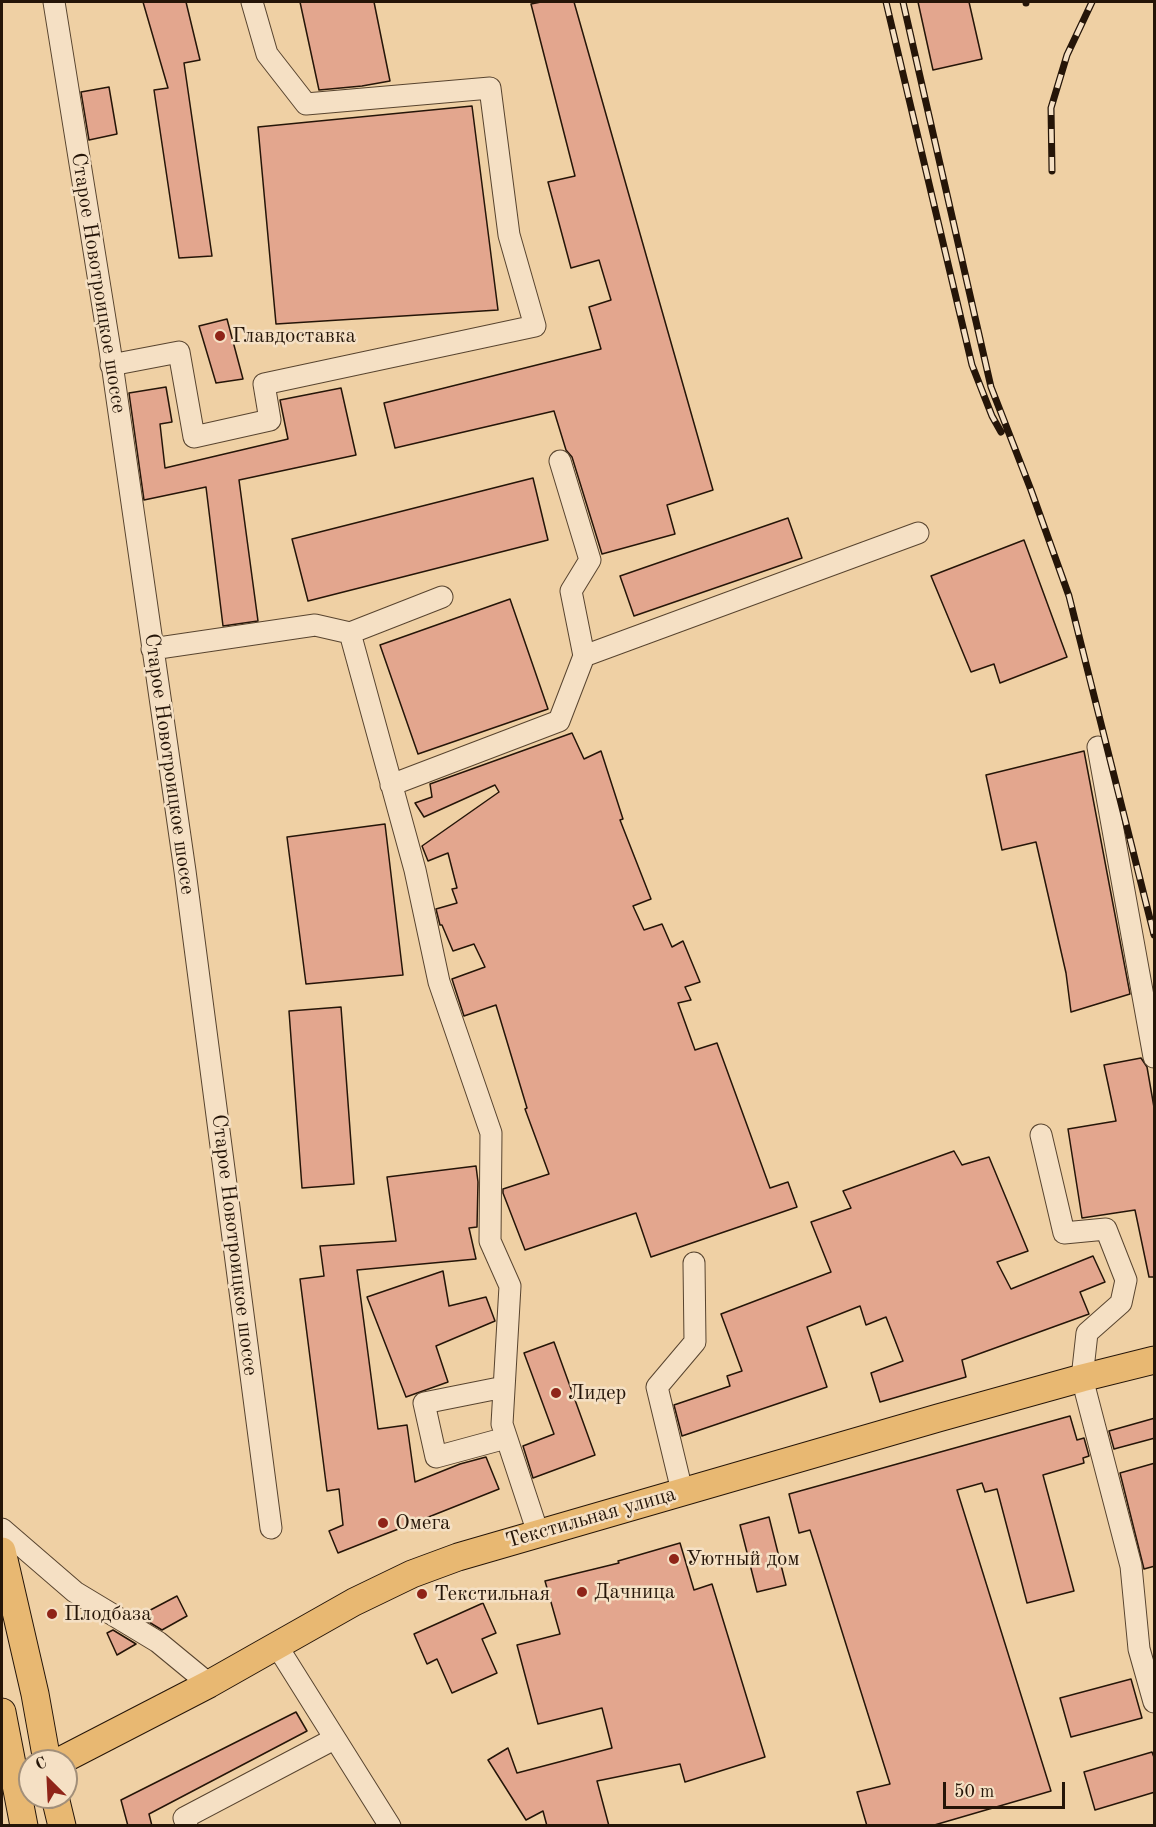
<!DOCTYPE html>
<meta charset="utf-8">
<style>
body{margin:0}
#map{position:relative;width:1156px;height:1827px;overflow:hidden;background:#efd0a4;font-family:"Old Standard TT",serif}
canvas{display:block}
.frame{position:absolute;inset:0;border:3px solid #251508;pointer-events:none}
.north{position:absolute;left:18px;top:1749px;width:60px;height:60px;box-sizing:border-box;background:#f5e0c4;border:2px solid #a28f79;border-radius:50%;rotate:336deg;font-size:16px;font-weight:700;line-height:24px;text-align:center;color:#251508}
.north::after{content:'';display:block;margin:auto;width:21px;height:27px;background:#8f2418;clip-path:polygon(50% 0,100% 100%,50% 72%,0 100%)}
.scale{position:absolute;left:943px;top:1782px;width:122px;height:27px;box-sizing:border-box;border:3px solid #251508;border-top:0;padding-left:8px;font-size:18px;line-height:21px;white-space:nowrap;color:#251508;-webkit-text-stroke:4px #f5e0c4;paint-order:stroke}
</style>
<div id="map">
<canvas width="1156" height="1827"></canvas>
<div class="frame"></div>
<div class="north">С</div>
<div class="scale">50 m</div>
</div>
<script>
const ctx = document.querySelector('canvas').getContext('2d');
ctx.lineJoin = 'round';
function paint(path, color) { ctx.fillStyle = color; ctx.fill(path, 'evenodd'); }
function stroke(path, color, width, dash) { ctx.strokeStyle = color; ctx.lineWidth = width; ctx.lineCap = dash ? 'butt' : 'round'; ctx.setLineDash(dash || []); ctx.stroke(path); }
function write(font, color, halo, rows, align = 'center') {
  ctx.font = font + ' "Old Standard TT",serif'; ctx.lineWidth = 5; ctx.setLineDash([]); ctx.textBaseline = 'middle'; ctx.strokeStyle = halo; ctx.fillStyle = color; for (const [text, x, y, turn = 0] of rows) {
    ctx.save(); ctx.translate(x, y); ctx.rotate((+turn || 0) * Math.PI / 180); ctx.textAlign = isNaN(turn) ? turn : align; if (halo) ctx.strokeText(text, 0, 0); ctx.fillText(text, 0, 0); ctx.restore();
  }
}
const building = new Path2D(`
 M143,2H186L200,60L184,63L212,256L179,258L154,90L168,88Z
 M300,2H374L390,81L362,86L319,90Z
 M541,2H574L713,490L667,505L675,534L602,554L572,457L566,450L554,411L395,448L384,403L601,349L589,307L611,300L599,260L571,268L548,182L575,176L531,4Z
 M918,2H969L982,59L933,70Z
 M109,87L117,134L89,140L81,92Z
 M472,106L498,310L276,324L258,127Z
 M227,319L243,379L216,383L199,326Z
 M166,387L172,422L160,424L165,468L288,439L280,400L341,388L356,455L239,480L258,621L223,626L206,487L144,500L129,393Z
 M533,478L548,540L308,601L292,539Z
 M788,518L802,558L634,616L620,576Z
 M1024,540L1067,657L1000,683L994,664L971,672L931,576Z
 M510,599L548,709L418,754L380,645Z
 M572,733L584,759L601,751L623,819L620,820L651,899L633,906L644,930L662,924L672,947L683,941L700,982L685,987L691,1000L678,1003L695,1050L717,1043L770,1188L788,1182L797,1207L651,1257L636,1213L525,1250L503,1193V1189L549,1174L525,1109L527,1108L496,1005L464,1016L452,979L485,967L474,944L453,951L442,925H440L436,909L457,903L452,889L457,888L448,853L428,861L422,846L499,792L495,785L424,817L415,803L432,797L430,784Z
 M1084,751L1130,994L1071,1012L1066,973L1036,842L1002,850L986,775Z
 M385,824L403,975L306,984L287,837Z
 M341,1007L354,1184L302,1188L289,1011Z
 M1141,1058L1147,1067L1155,1113V1277H1149L1135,1210L1082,1218L1068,1129L1116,1121L1104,1065Z
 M954,1151L962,1165L989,1157L1028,1251L997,1262L1011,1289L1093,1256L1105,1282L1080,1292L1089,1314L962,1360L966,1377L880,1402L871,1373L903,1361L886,1317L866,1325L860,1306L807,1327L827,1387L682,1436L674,1405L730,1386L727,1376L742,1371L721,1314L831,1272L811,1222L851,1208L843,1191Z
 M476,1166L478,1182L477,1227L469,1228L476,1259L357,1270L378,1429L407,1425L415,1482L460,1464L486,1457L499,1489L338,1553L329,1531L343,1525L339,1489L327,1491L300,1279L324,1276L320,1246L396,1241L387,1177Z
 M443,1271L449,1306L486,1297L495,1321L436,1346L448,1382L406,1397L367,1297Z
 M554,1342L595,1455L533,1478L523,1446L554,1434L524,1353Z
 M1070,1416L1077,1440L1084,1438L1089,1456L1083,1458L1084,1463L1043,1475L1074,1591L1027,1603L997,1489L985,1492L982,1483L957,1490L1051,1791L931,1826H867L857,1792L890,1784L810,1530L799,1533L789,1494Z
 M1155,1418V1438L1114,1449L1109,1431Z
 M1155,1463V1566L1144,1569L1120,1473Z
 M769,1517L786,1585L757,1592L740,1525Z
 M680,1543L694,1590L712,1584L765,1757L685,1782L680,1764L597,1781L609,1826H547L543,1811L526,1820L488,1760L508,1748L517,1773L612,1748L602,1708L538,1724L517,1645L560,1634L545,1581L619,1563L618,1561Z
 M177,1596L187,1616L162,1630L139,1616Z
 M483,1603L496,1633L482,1639L497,1673L452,1693L437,1659L427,1664L414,1634Z
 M113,1630L136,1644L117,1655L107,1633Z
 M1131,1679L1142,1718L1071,1737L1060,1698Z
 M296,1712L307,1731L149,1814L152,1826H128L121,1800Z
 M1152,1752L1155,1760V1792L1095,1810L1084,1772Z`);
const minor = new Path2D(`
 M54,2L110,350L185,871L271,1528
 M111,365L179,352L194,437L270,420L264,384L535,326L509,235L490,88L306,104L267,54L252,2
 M560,461L590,560L571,591L584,656
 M442,597L350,633L415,870L439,982L491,1133L490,1241L510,1286L502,1424L538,1533
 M152,649L315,625L350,633
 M1098,747L1154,1057
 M391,785L559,721L584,656L918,533
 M1041,1135L1064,1233L1106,1229L1126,1280L1121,1303L1087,1333L1082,1378L1131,1566L1139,1649L1154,1702
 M504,1387L424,1403L436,1457L506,1438
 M682,1491L657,1387L695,1342L694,1263
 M2,1529L75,1592L158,1642L209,1684
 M277,1646L390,1826
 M187,1826L184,1818L334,1739`);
const major = new Path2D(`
 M2,1551L35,1694L47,1761
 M2,1712L24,1826
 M60,1761L209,1684L354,1602L412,1574L458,1557L938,1418L1082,1378L1154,1360
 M55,1797L62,1826`);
const rail = new Path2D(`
 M886,2L972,365L992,416L1001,432
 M903,2L991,387L1031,490L1069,596L1154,935
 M1026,2V3
 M1052,171L1051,108L1067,55L1092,2`);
const markers = [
 [220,336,6,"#8f2418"],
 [556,1393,6,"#8f2418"],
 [383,1523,6,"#8f2418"],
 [674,1559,6,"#8f2418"],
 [582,1592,6,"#8f2418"],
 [422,1594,6,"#8f2418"],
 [52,1614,6,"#8f2418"]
];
const streetNames = [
 ["Старое Новотроицкое шоссе",98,283,81],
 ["Старое Новотроицкое шоссе",169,764,82],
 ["Старое Новотроицкое шоссе",234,1245,83],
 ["Текстильная улица",591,1518,-16]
];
const poiNames = [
 ["Главдоставка",232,336],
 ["Лидер",568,1393],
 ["Омега",395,1523],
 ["Уютный дом",686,1559],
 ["Дачница",594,1592],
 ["Текстильная",434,1594],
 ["Плодбаза",64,1614]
];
paint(building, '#e3a68e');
stroke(building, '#251508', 1.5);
stroke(minor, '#58442f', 23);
stroke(major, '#251508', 29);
stroke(minor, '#f5e0c4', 21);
stroke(major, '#e8b872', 27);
stroke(rail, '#251508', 7);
stroke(rail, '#f5e0c4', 4.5, [14]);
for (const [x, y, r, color] of markers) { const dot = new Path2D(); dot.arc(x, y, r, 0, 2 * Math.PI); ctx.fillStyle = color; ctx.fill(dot); stroke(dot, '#f5e0c4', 2); }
write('21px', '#251508', '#f5e0c4', streetNames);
write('21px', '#251508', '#f5e0c4', poiNames, 'left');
</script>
